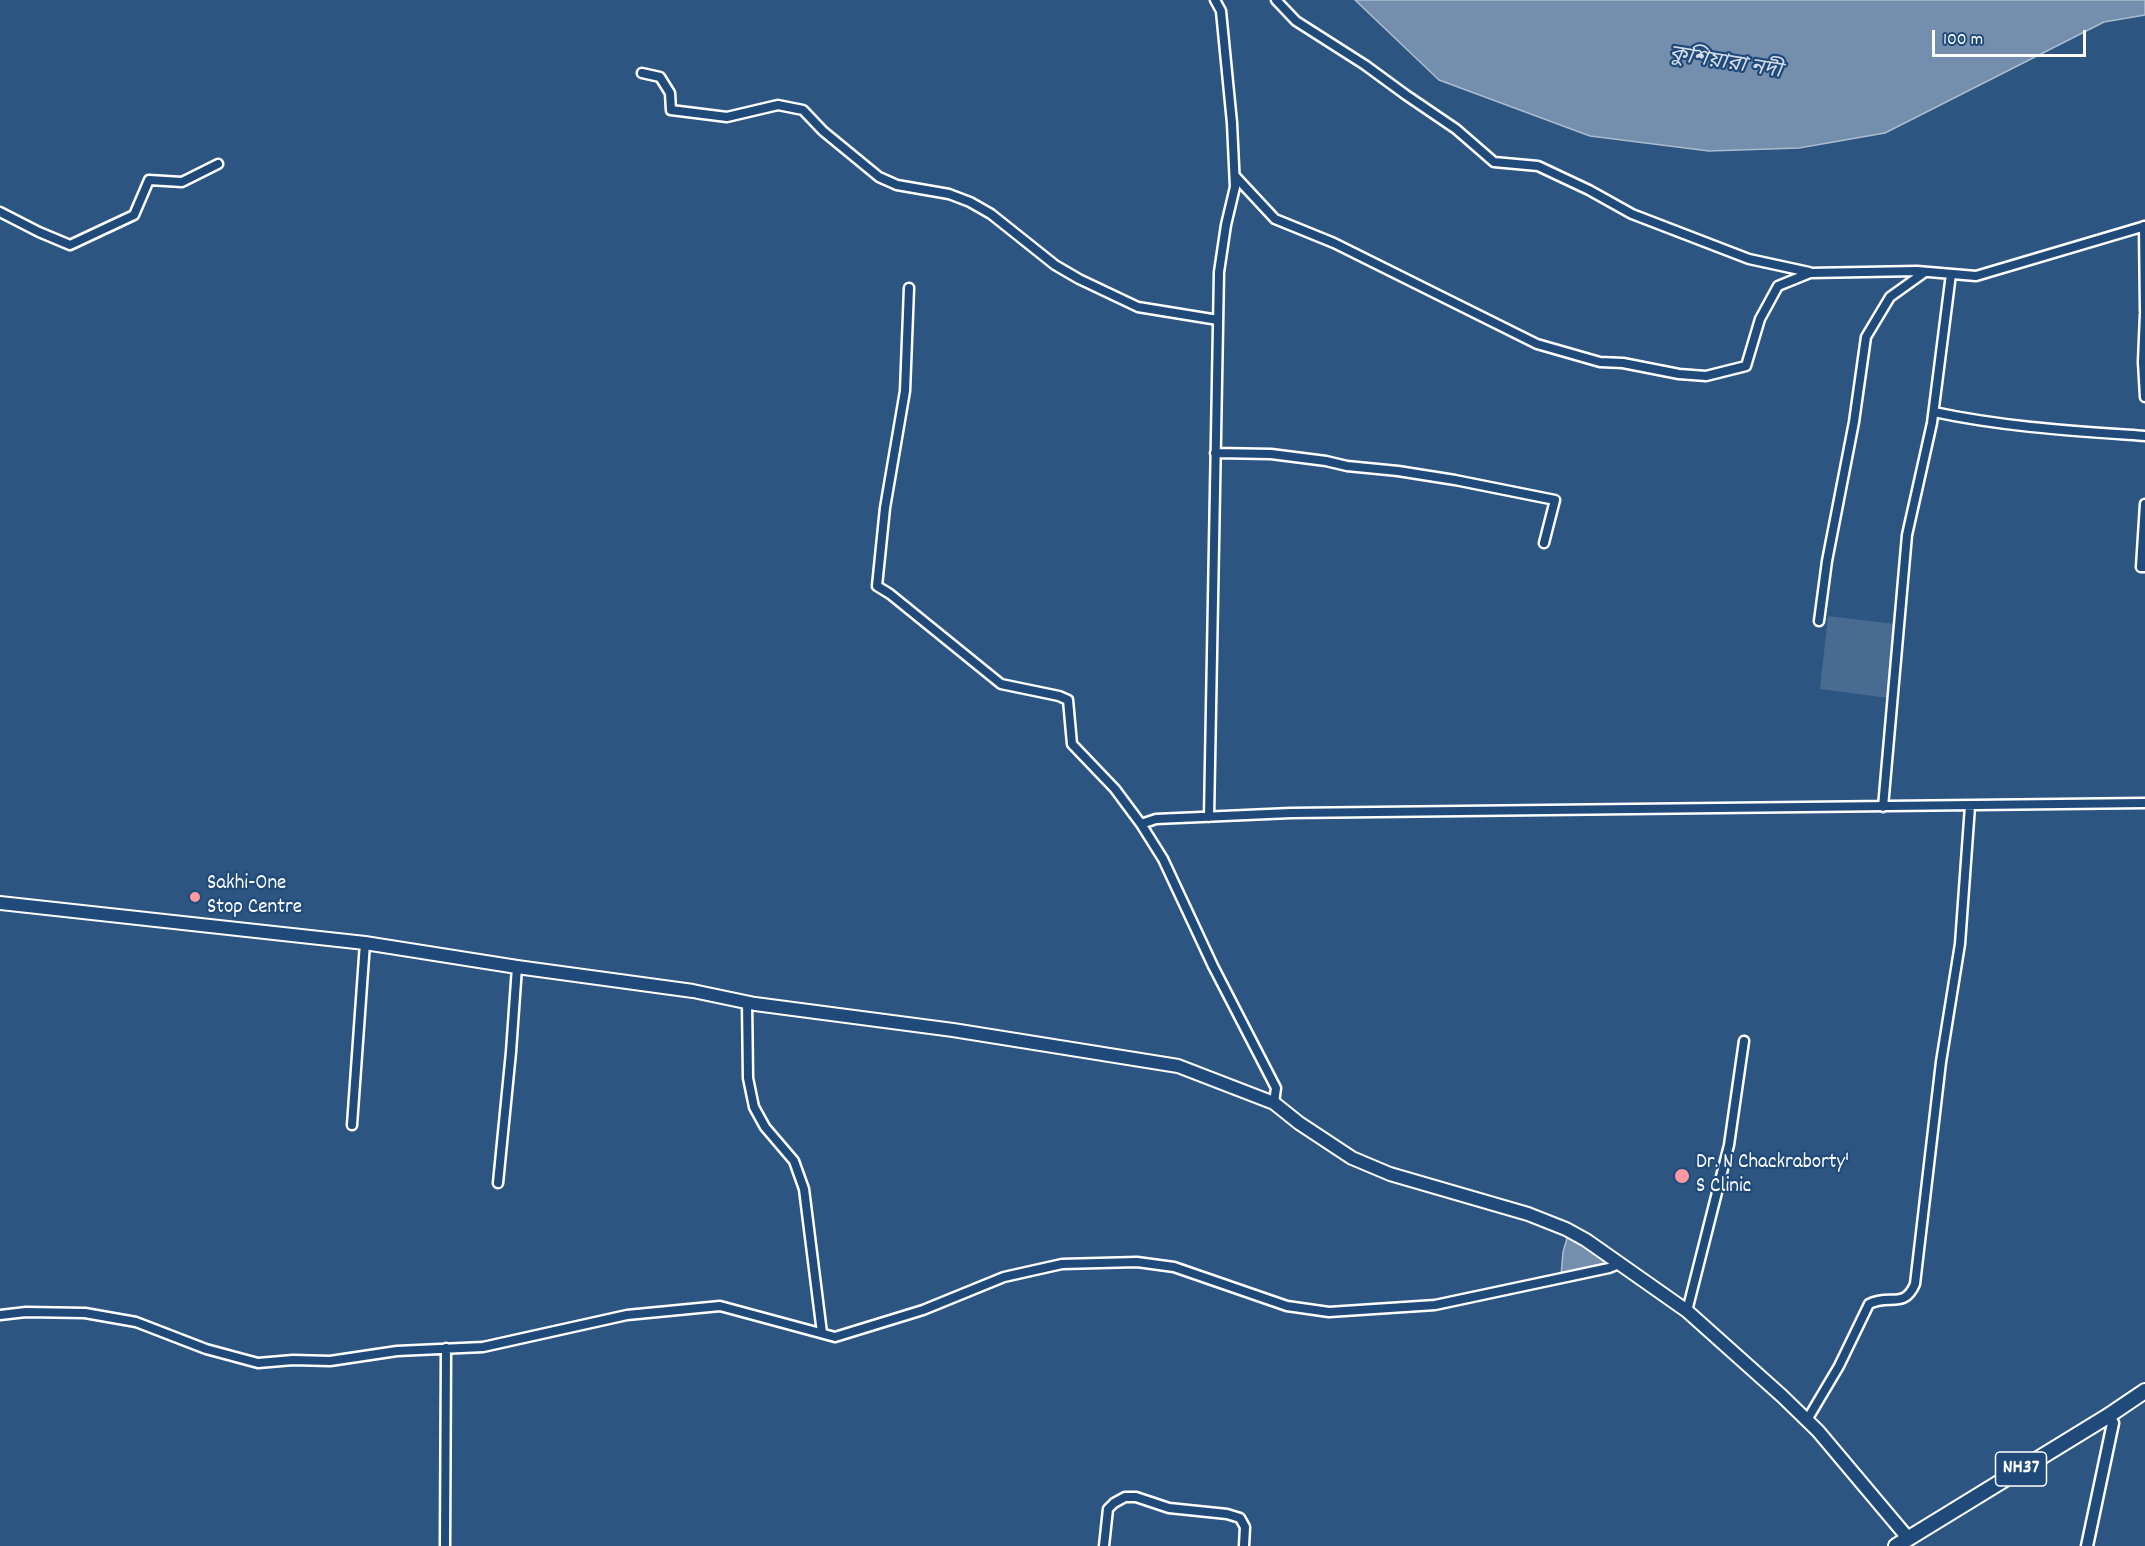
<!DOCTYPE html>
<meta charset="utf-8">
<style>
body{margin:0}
#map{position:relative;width:2145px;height:1546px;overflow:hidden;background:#2c5582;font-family:Dekko,sans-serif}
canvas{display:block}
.scale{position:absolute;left:1932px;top:30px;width:154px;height:27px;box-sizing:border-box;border:3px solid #fff;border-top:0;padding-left:8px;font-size:18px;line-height:21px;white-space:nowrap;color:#fff;-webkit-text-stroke:4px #1f4a7a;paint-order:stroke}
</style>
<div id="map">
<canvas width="2145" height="1546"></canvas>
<div class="scale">100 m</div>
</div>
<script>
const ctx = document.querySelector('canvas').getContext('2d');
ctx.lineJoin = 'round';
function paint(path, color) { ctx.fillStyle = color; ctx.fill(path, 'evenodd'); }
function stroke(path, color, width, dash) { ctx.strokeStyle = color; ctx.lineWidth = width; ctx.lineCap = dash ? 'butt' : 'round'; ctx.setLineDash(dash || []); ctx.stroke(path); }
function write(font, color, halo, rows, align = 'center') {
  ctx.font = font + ' Dekko,"Noto Sans Bengali",sans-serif'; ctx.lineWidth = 4.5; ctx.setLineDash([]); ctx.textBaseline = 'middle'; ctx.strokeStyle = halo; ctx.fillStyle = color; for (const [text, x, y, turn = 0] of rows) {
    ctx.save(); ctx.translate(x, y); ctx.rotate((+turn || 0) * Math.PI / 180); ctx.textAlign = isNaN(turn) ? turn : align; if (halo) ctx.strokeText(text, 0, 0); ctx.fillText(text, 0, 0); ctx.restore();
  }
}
const green = new Path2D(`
 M1828,616L1895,624L1888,698L1820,689Z`);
const water = new Path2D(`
 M1355,0H2145V15L2104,22L1885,133L1799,148L1709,151L1590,136L1439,80Z
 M1568,1235L1613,1262L1609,1266L1561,1276L1563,1252Z`);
const minor = new Path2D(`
 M1276,0L1296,21L1365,65L1406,95L1456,129L1494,162L1538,166L1589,190L1632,214L1749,259L1809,272
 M642,73L660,77L670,93L671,110L727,117L778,105L803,110L823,131L879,177L897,185L949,194L970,202L991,214L1055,265L1079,279L1138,307L1218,320
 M1235,176L1275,219L1334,243L1537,344L1600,362L1623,363L1679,374L1706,376L1746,366L1760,319L1778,286L1810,273L1917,271L1976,276L2145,226
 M0,212L39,232L70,245L134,215L149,180L182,182L218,164
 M2144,226L2145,311
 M909,288L905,391L885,508L877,586L890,594L1001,684L1059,696L1068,700L1072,744L1115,789L1141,824L1163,859L1213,966L1276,1088L1274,1103
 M2145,314L2143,362L2145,397
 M1934,412C2004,427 2074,431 2145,436
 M1215,453L1271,454L1326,461L1347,466L1398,471L1455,480L1555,500L1544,543
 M2145,504L2141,567H2145
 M1819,621L1827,561L1854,422L1866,337L1890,297L1925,272
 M1883,807L1907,535L1932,423L1951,274
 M1209,817L1219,272L1226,225L1235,187L1232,123L1221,11L1215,0
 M1141,824L1156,819L1291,813L2145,803
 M747,1002L748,1078L754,1107L765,1127L794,1161L804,1189L822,1333
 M352,1125L365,943
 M498,1183L511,1052L517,967
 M1687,1311L1729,1145L1744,1041
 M0,1315L26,1312L85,1313L136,1322L206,1349L258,1363L293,1360L330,1361L397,1351L483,1347L627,1315L720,1306L835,1337L923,1310L1004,1277L1062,1264L1137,1262L1174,1267L1287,1306L1329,1312L1435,1305L1609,1268L1621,1263
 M1807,1420L1839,1366L1869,1304C1889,1293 1904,1310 1915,1284L1941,1062L1960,944L1970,806
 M445,1546L446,1348
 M1104,1546L1108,1509L1114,1503L1125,1497H1136L1169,1508L1227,1514L1240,1518L1245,1527L1244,1546`);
const tertiary = new Path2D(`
 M2087,1546L2113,1423L2108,1416`);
const secondary = new Path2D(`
 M0,903L365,943L517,967L693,991L755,1004L953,1030L1178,1066L1274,1103L1299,1123L1352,1158L1390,1174L1528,1214L1566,1229L1586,1240L1687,1311L1782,1396L1818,1431L1908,1538`);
const trunk = new Path2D(`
 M1896,1546L2108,1416L2145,1391`);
const markers = [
 [195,897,6,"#ff9aa2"],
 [1682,1176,8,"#ff9aa2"]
];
const shields = [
 [2021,1469,51]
];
const shieldNames = [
 ["NH37",2021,1469]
];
const poiNames = [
 ["Sakhi-One",207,885],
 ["Stop Centre",207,909],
 ["Dr. N Chackraborty'",1696,1164],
 ["S Clinic",1696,1188]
];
const waterNames = [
 ["কুশিয়ারা নদী",1725,65,9]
];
paint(green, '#486b92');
paint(water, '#748fad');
stroke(water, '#acbcce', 1.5);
stroke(minor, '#fff', 13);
stroke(tertiary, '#fff', 15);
stroke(secondary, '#fff', 16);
stroke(trunk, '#fff', 18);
stroke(minor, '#1f4a7a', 8);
stroke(tertiary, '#1f4a7a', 10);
stroke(secondary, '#1f4a7a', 12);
stroke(trunk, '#1f4a7a', 14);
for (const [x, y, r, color] of markers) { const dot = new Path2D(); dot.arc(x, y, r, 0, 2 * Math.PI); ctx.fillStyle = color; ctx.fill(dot); stroke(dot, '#1f4a7a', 2); }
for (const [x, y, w] of shields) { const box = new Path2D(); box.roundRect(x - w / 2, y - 17, w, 34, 4.5); ctx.fillStyle = '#1f4a7a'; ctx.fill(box); stroke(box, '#fff', 1.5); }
write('bold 20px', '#fff', null, shieldNames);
write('21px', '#fff', '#1f4a7a', poiNames, 'left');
write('italic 22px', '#d5dde6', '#1f4a7a', waterNames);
</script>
